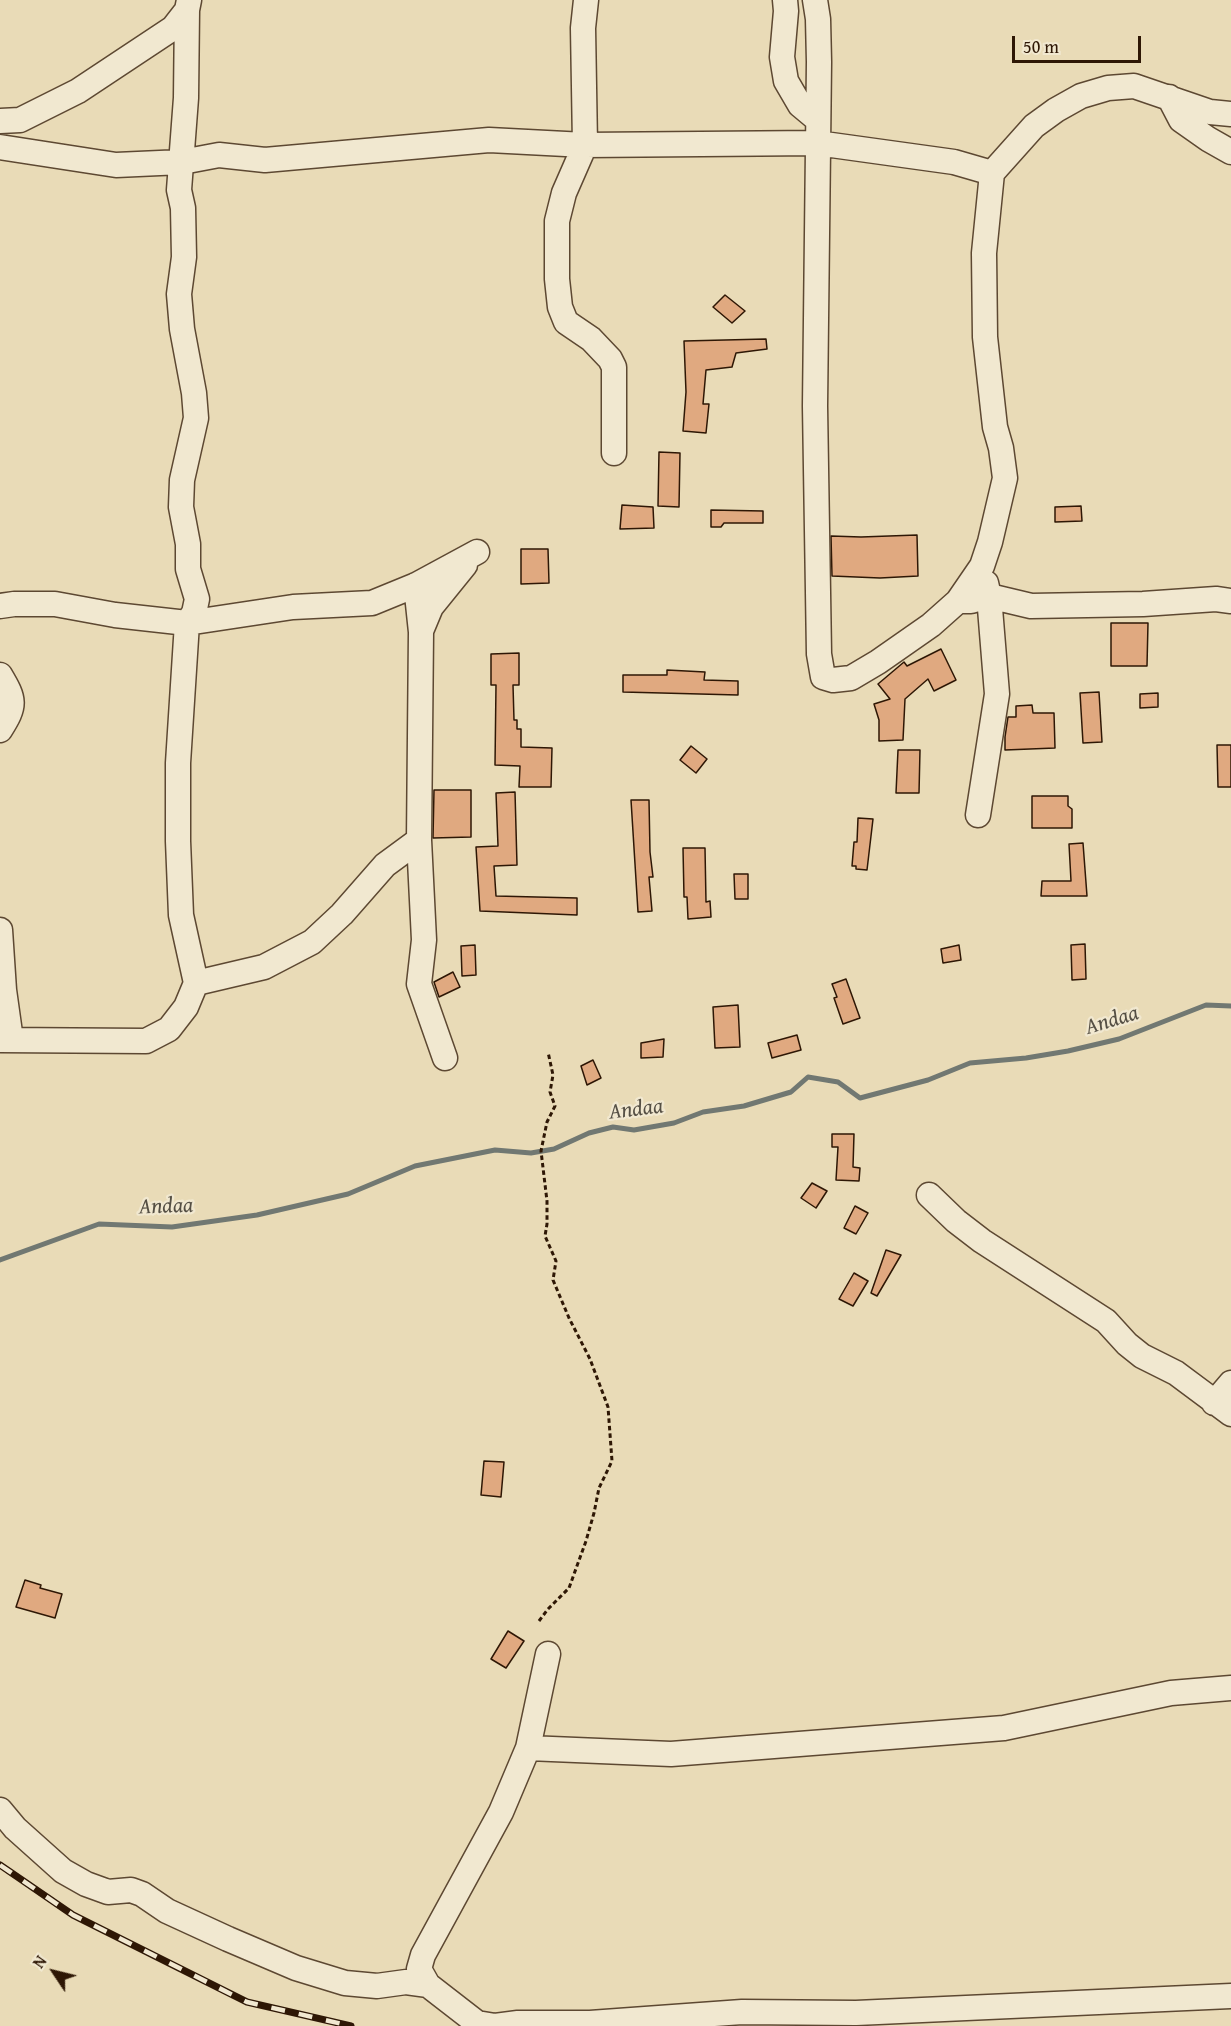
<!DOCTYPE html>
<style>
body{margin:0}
#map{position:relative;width:1231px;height:2026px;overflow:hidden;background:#e9dbb7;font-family:"Gentium Book Plus",serif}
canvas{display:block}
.north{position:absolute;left:24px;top:1942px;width:60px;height:60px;-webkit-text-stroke:4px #f1e8d0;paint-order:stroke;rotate:305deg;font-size:16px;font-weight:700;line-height:24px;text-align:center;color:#2e1705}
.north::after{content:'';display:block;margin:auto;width:21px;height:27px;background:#2e1705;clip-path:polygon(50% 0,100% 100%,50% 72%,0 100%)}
.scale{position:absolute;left:1012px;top:36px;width:129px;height:27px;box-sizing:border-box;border:3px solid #2e1705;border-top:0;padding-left:8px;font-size:18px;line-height:21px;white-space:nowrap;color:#2e1705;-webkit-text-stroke:4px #f1e8d0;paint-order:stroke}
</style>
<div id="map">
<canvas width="1231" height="2026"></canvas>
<div class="north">N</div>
<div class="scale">50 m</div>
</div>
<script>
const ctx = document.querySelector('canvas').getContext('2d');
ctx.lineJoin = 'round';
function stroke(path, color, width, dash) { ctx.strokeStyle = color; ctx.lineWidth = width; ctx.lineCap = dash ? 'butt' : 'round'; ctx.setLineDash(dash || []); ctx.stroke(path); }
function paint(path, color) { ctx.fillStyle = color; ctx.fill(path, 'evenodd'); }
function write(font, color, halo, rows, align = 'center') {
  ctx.font = font + ' "Gentium Book Plus",serif'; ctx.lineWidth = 4.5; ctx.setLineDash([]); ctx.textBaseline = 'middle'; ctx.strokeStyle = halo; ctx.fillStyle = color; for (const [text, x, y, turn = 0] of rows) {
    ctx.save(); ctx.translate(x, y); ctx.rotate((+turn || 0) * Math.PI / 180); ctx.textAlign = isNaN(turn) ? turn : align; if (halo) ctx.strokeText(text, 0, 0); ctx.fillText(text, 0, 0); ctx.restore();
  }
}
const stream = new Path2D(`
 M0,1260L99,1224L172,1227L257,1215L348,1194L415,1166L495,1150L531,1153L554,1149L589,1133L613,1127L634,1130L674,1123L703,1112L744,1106L791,1092L808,1077L838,1082L860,1098L928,1080L970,1063L1026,1058L1068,1051L1119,1039L1206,1005L1231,1006`);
const building = new Path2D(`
 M725,295L745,311L732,323L713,307Z
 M766,339L767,349L736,353L732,367L706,370L703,404H709L706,433L683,431L686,392L684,341Z
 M659,452L680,453L679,507L658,506Z
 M622,505L653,507L654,528L620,529Z
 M1081,506L1082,521L1055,522V507Z
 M711,510L763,511V523H724L721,527H711Z
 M917,535L918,576L880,578L832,576L831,536L861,537Z
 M521,549H548L549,583L521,584Z
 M1111,623H1148L1147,666H1111Z
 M941,649L956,680L934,691L928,679L905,699L903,740L879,741V720L874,704L890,699L878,684L904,662L907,666Z
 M519,653V685H513L514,720H517V729H521V747L552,748L551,787H519L520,766L495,765L496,685H491V654Z
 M667,670L705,672L704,680L738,681V695L623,692V675H667Z
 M1099,692L1102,742L1083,743L1080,693Z
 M1158,693V707L1140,708V694Z
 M1032,705L1033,713H1054L1055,748L1005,750V737L1008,717H1016V706Z
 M1217,745H1231V787H1218Z
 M691,746L707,759L696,773L680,760Z
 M898,750H920L919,793H896Z
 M434,790H471V837L433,838Z
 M515,792L517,865L494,866L496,896L577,898V915L480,911L476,847L498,846L496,793Z
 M1032,796H1068V806L1072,809V828H1032Z
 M631,800H649L650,852L653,877H649L652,911L638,912Z
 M858,818L873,819L867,870L856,869V866H852L854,842H857Z
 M1083,843L1087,896H1041L1042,881H1071L1069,844Z
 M683,848H705L706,902L710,901L711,917L688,919L687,897H684Z
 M734,874H748V899H735Z
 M1085,944L1086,979L1072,980L1071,945Z
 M475,945L476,975L462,976L461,946Z
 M959,945L961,960L943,963L941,949Z
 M453,972L460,987L439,997L434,982Z
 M846,979L860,1018L843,1024L834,998L837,997L832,984Z
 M738,1005L740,1047L715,1048L713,1007Z
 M797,1035L801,1050L772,1058L768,1043Z
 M664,1039L663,1057L641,1058V1043Z
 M593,1060L601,1078L587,1085L581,1066Z
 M832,1134H854L853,1167L860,1168L859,1181L836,1180L838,1147H832Z
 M812,1183L827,1191L816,1208L801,1198Z
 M855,1206L868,1213L856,1234L844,1228Z
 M886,1250L901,1255L877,1296L871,1293Z
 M854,1273L868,1281L853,1306L839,1299Z
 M484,1461L504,1462L501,1497L481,1495Z
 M25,1580L41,1585L40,1588L62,1594L55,1618L16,1607Z
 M508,1631L524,1641L506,1668L491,1659Z`);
const path = new Path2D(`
 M539,1621L548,1609L569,1588L586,1541L594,1513L599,1488L612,1461L608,1407L590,1359L569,1318L553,1280L556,1261L545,1236L547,1224V1201L541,1151L547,1122L555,1106L550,1092L553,1075L548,1052`);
const minor = new Path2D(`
 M586,0L583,28L585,145L564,193L557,221V279L560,307L566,322L591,339L610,359L614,367V453
 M785,0L786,11L782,57L786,81L800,105L818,120
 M815,0L818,19L819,62L815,406L819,654L823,677L833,680L851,678L878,662L931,625L958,601L982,566L990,542L1005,478L1001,448L995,427L985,337L984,253L992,173L1034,126L1056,110L1081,96L1108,88L1134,86L1210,112L1231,114
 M1169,97L1181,120L1208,139L1231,152
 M0,121L20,120L78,91L173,28L187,10
 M0,147L116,165L182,162L219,155L265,160L489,140L585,145L817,143L954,162L992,173
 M416,585L421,632L419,840L424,940L419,984L445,1058
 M958,601H971L989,596L1031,606L1143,604L1216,599L1231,601
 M0,606L14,604H55L115,615L187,623L293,607L372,603L416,585L477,552
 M421,631L431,607L465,565
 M0,675C15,700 16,705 0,730
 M978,815L997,694L989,596L986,583
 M0,930L4,990L11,1040
 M196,983L264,967L312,942L342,914L385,865L419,840
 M0,1040L146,1041L169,1029L186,1007L196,983L181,915L178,841V763L187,623L194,613L197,599L188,569V544L181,507L182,480L196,418L194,393L182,329L179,294L184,257L183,208L179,190L186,98L187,10L189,0
 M929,1195L956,1221L982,1241L1106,1321L1127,1344L1142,1356L1176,1373L1231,1414
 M1214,1403L1231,1383
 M528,1748L671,1754L1004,1728L1171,1693L1231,1688
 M0,1810L15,1828L63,1871L86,1884L108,1892L131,1890L142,1894L167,1911L228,1939L296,1968L345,1983L377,1986L406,1982L428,1985L477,2023L495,2026L518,2023H590L742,2012L856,2013L1231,1996
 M428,1985L419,1969L423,1955L501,1812L528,1748L548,1654`);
const rail = new Path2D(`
 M0,1865L73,1915L247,2002L351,2026`);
const waterNames = [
 ["Andaa",1112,1021,-17],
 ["Andaa",636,1110,-7],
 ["Andaa",166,1207,-2]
];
stroke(stream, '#717872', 5);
paint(building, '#e0a980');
stroke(building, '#2e1705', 1.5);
stroke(minor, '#5d4832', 27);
stroke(path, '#2e1705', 3, [4.5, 3]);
stroke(minor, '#f1e8d0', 24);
stroke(rail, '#2e1705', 7);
stroke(rail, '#f1e8d0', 4.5, [14]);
write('italic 22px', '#554f44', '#f1e8d0', waterNames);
</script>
